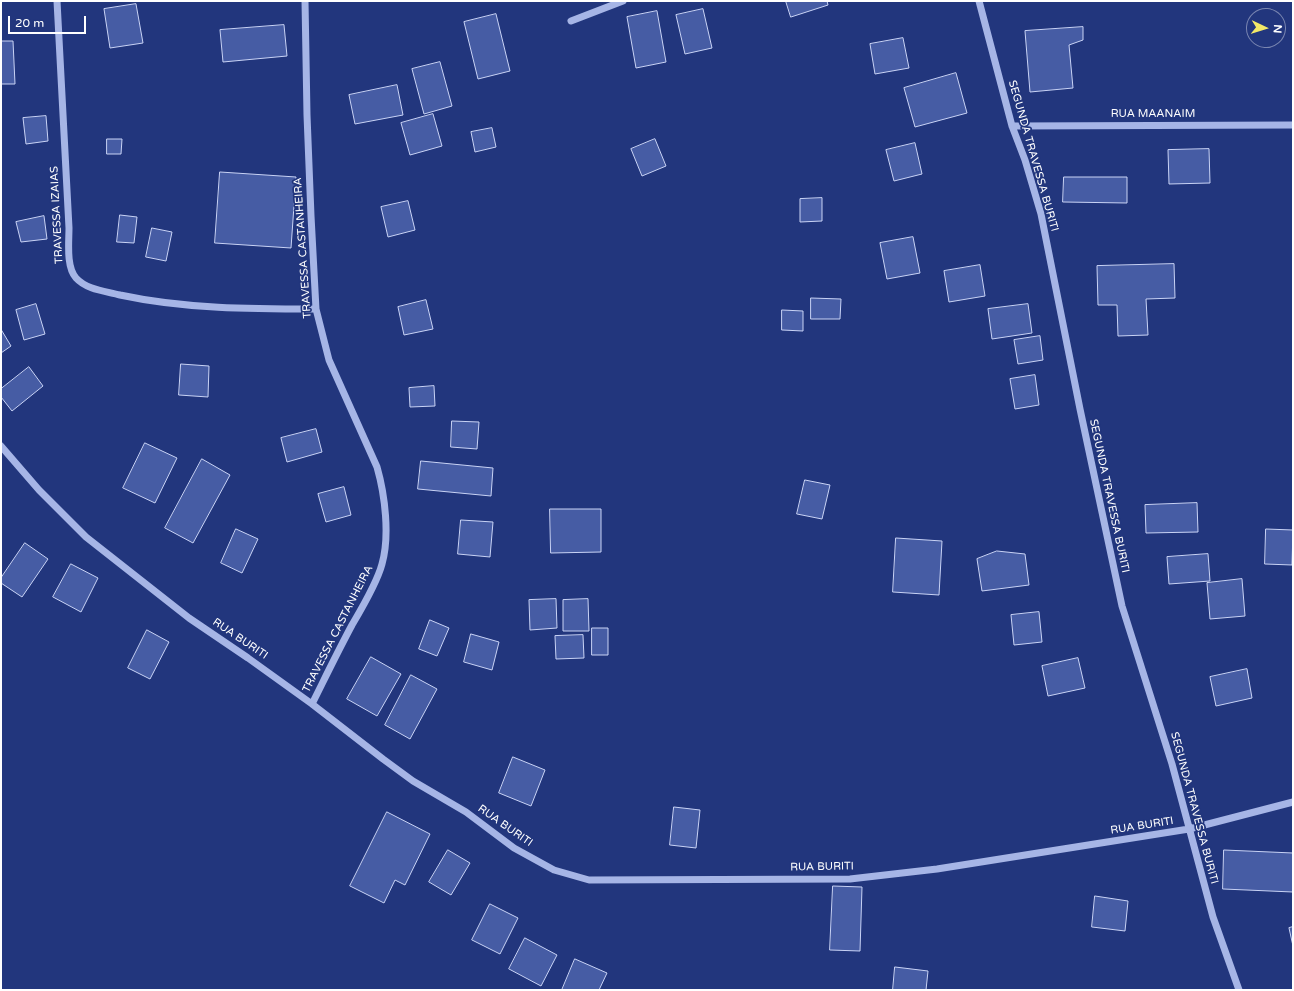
<!DOCTYPE html>
<style>
body{margin:0}
#map{position:relative;width:1294px;height:991px;overflow:hidden;background:#22367d;font-family:"Varela Round",sans-serif}
canvas{display:block}
.frame{position:absolute;inset:0;border:2px solid #fff;pointer-events:none}
.north{position:absolute;left:1246px;top:8px;width:40px;height:40px;box-sizing:border-box;background:#22367d;border:1px solid #7a86b1;border-radius:50%;rotate:94deg;font-size:11px;font-weight:700;line-height:16px;text-align:center;color:#fff}
.north::after{content:'';display:block;margin:auto;width:14px;height:18px;background:#f2e868;clip-path:polygon(50% 0,100% 100%,50% 72%,0 100%)}
.scale{position:absolute;left:8px;top:16px;width:78px;height:18px;box-sizing:border-box;border:2px solid #fff;border-top:0;padding-left:5px;font-size:12px;line-height:14px;white-space:nowrap;color:#fff;-webkit-text-stroke:3px #22367d;paint-order:stroke}
</style>
<div id="map">
<canvas width="1294" height="991"></canvas>
<div class="frame"></div>
<div class="north">N</div>
<div class="scale">20 m</div>
</div>
<script>
const ctx = document.querySelector('canvas').getContext('2d');
ctx.lineJoin = 'round';
function paint(path, color) { ctx.fillStyle = color; ctx.fill(path, 'evenodd'); }
function stroke(path, color, width, dash) { ctx.strokeStyle = color; ctx.lineWidth = width; ctx.lineCap = dash ? 'butt' : 'round'; ctx.setLineDash(dash || []); ctx.stroke(path); }
function write(font, color, halo, rows, align = 'center') {
  ctx.font = font + ' "Varela Round",sans-serif'; ctx.lineWidth = 3.5; ctx.setLineDash([]); ctx.textBaseline = 'middle'; ctx.strokeStyle = halo; ctx.fillStyle = color; for (const [text, x, y, turn = 0] of rows) {
    ctx.save(); ctx.translate(x, y); ctx.rotate((+turn || 0) * Math.PI / 180); ctx.textAlign = isNaN(turn) ? turn : align; if (halo) ctx.strokeText(text, 0, 0); ctx.fillText(text, 0, 0); ctx.restore();
  }
}
const building = new Path2D(`
 M786,1H827L828,5L791,17Z
 M136,4L143,43L110,48L104,9Z
 M703,9L712,48L685,54L676,15Z
 M657,11L666,62L636,68L627,17Z
 M496,14L510,71L478,79L464,22Z
 M284,25L287,56L223,62L220,30Z
 M1083,27V40L1069,45L1073,88L1030,92L1025,31Z
 M903,38L909,68L875,74L870,44Z
 M1,41H13L15,84H1Z
 M440,62L452,106L424,114L412,69Z
 M956,73L967,113L915,127L904,88Z
 M397,85L403,115L355,124L349,95Z
 M433,114L442,146L410,155L401,123Z
 M46,116L48,141L26,144L23,118Z
 M492,128L496,147L475,152L471,132Z
 M107,139H122L121,154H107Z
 M655,139L666,166L642,176L631,149Z
 M915,143L922,174L894,181L886,150Z
 M1209,149L1210,183L1169,184L1168,150Z
 M220,172L296,177L291,248L215,243Z
 M1064,177H1127V203L1063,202Z
 M822,198V221L800,222V199Z
 M408,201L415,230L388,237L381,207Z
 M120,215L137,217L134,243L117,242Z
 M44,216L47,239L21,242L16,222Z
 M152,228L172,232L166,261L146,257Z
 M913,237L920,273L887,279L880,243Z
 M1174,264L1175,298L1146,299L1148,335L1118,336L1117,305H1098L1097,266Z
 M980,265L985,296L949,302L944,271Z
 M811,298L841,299L840,319H811Z
 M426,300L433,329L404,335L398,307Z
 M36,304L45,334L24,340L16,310Z
 M1028,304L1032,333L992,339L988,309Z
 M782,310L803,311V331L782,330Z
 M2,331L11,346L1,353V332Z
 M1040,336L1043,360L1018,364L1014,340Z
 M181,364L209,366L208,397L179,395Z
 M29,367L43,386L12,411L1,397V389Z
 M1035,375L1039,405L1015,409L1010,379Z
 M434,386L435,406L410,407L409,388Z
 M452,421L479,422L477,449L451,447Z
 M316,429L322,452L287,462L281,438Z
 M145,443L177,458L155,503L123,488Z
 M202,459L230,475L193,543L165,528Z
 M421,461L493,468L491,496L418,489Z
 M805,480L830,485L822,519L797,514Z
 M344,487L351,515L326,522L318,494Z
 M1197,503L1198,532L1146,533L1145,505Z
 M550,509H601V552L551,553Z
 M461,520L493,522L490,557L458,554Z
 M236,529L258,539L242,573L221,563Z
 M1266,529L1293,530L1292,565L1265,564Z
 M896,538L942,541L939,595L893,592Z
 M25,543L48,559L22,597L1,583V578Z
 M997,551L1025,554L1029,585L982,591L977,559Z
 M1208,554L1210,581L1169,584L1167,557Z
 M71,564L98,578L81,612L53,597Z
 M1242,579L1245,616L1210,619L1207,583Z
 M556,599L557,628L530,630L529,600Z
 M588,599L589,631H563V600Z
 M1039,612L1042,642L1014,645L1011,615Z
 M430,620L449,628L437,656L419,649Z
 M592,628H608V655H592Z
 M147,630L169,642L150,679L128,668Z
 M471,634L499,642L492,670L464,662Z
 M583,635L584,658L556,659L555,636Z
 M371,657L401,674L377,716L347,699Z
 M1078,658L1085,688L1048,696L1042,666Z
 M1247,669L1252,698L1216,706L1210,677Z
 M411,675L437,689L410,739L385,725Z
 M513,757L545,770L531,806L499,793Z
 M674,807L700,810L696,848L670,845Z
 M387,812L430,834L405,885L395,880L384,903L350,886Z
 M448,850L470,863L451,895L429,882Z
 M1224,850L1293,853V892L1223,889Z
 M833,886L862,887L860,951L830,950Z
 M1095,896L1128,901L1125,931L1092,927Z
 M490,904L518,918L500,954L472,940Z
 M1293,927V946L1289,928Z
 M525,938L557,955L541,986L509,969Z
 M575,959L607,973L599,990H562Z
 M895,967L928,971L926,990H893Z`);
const minor = new Path2D(`
 M57,1L69,228C69,242 66,267 76,278C87,290 105,291 120,295C185,309 251,309 316,309
 M305,1L307,115L311,216L316,309L329,360L377,467C385,495 390,536 382,564C377,583 362,608 352,625C338,651 325,678 312,704
 M979,1L1012,126L1025,160L1041,214L1080,409L1122,606L1172,764L1213,917L1239,990
 M571,21L623,1
 M1012,126L1293,125
 M1,446L39,490L86,537L189,618L248,658L312,704L383,759L413,781L466,812L514,848L554,870L589,880L850,879L937,869L1189,829L1293,802`);
const streetNames = [
 ["RUA MAANAIM",1153,114],
 ["SEGUNDA TRAVESSA BURITI",1033,156,74],
 ["TRAVESSA IZAIAS",57,215,-93],
 ["TRAVESSA CASTANHEIRA",303,248,-94],
 ["SEGUNDA TRAVESSA BURITI",1109,496,78],
 ["TRAVESSA CASTANHEIRA",338,629,-63],
 ["RUA BURITI",240,639,34],
 ["SEGUNDA TRAVESSA BURITI",1194,808,75],
 ["RUA BURITI",505,826,35],
 ["RUA BURITI",1142,826,-9],
 ["RUA BURITI",822,867,-1]
];
paint(building, '#465ca4');
stroke(building, '#c9d3f5', 1);
stroke(minor, '#a6b5e6', 7);
write('11px', '#fff', '#22367d', streetNames);
</script>
